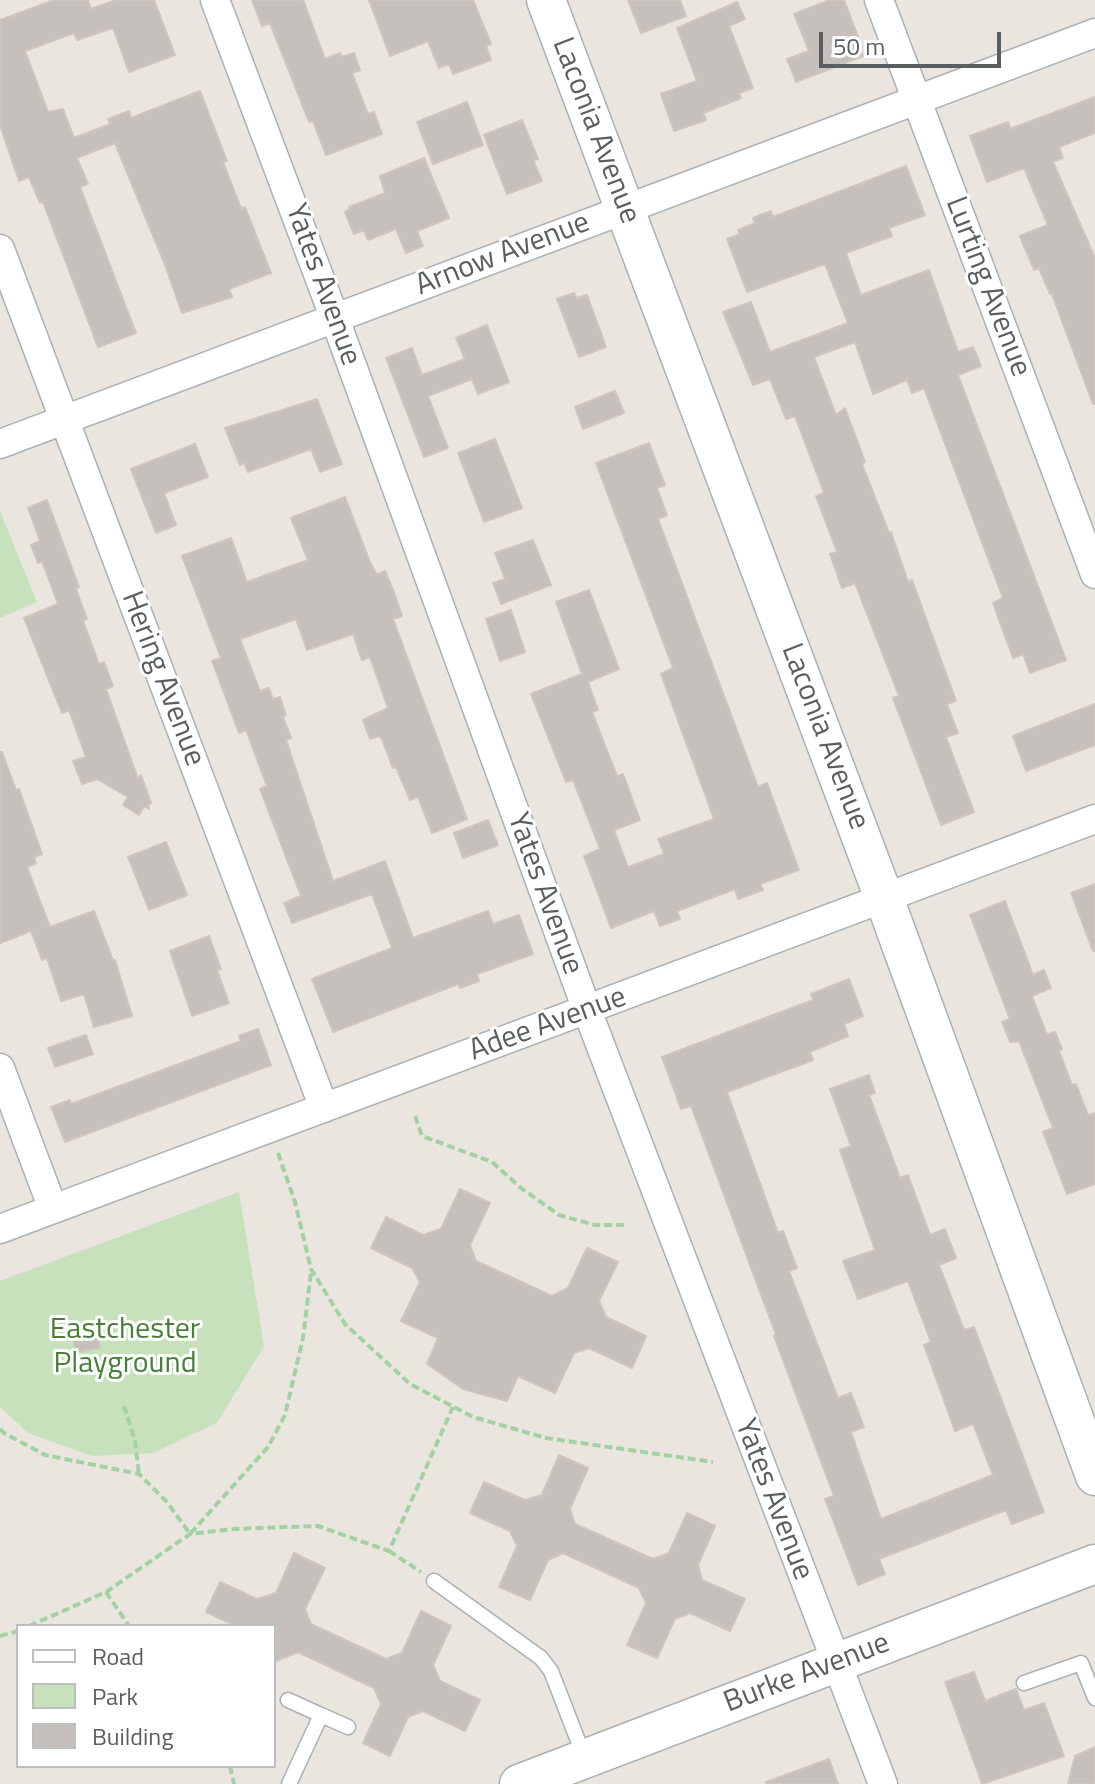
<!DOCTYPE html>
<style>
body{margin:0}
#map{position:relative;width:1095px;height:1784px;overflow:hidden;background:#ebe5e0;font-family:"Titillium Web",sans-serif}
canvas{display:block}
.legend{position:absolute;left:16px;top:1624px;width:260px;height:144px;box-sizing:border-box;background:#fff;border:2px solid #bdbfbf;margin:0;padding:10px 14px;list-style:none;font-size:24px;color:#595e60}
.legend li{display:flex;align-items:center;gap:16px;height:40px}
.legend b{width:40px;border:2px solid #bdbfbf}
.scale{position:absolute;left:819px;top:32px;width:182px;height:36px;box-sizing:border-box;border:4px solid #595e60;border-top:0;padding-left:10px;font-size:24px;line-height:28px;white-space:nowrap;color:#595e60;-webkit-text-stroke:6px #fff;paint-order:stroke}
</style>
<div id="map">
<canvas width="1095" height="1784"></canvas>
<ul class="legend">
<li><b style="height:10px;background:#fff"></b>Road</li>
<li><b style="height:22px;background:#c7e1bd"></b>Park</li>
<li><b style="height:22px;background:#c6c0bd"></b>Building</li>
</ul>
<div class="scale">50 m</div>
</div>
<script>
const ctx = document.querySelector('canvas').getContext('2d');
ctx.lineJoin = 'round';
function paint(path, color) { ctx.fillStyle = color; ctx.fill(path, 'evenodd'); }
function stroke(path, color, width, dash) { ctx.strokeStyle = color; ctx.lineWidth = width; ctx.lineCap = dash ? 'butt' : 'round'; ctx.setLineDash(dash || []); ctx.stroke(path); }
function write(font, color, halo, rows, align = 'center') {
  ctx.font = font + ' "Titillium Web",sans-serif'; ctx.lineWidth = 6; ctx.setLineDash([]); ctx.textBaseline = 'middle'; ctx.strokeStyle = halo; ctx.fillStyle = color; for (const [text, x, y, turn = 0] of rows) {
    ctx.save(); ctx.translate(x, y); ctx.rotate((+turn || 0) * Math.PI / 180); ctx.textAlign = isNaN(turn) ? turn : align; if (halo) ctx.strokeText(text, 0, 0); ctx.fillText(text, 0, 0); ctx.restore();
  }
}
const green = new Path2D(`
 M0,511L37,602L0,618Z
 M239,1192L264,1346L217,1423L153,1453L92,1456L28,1433L0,1407V1281Z`);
const building = new Path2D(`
 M54,0H88L91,9L116,0H154L175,55L129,72L113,28L77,40L74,33L25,51L48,112L63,109L74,138L110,124L108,119L129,111L131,118L200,91L227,161L223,162L241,208L245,207L271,273L229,289L232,297L182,313L165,265L115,143L77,158L88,184L80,187L136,333L98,347L43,202L40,203L29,177L19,181L0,125V20Z
 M252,0H303L325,59L340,53L342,57L354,53L360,70L352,73L368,114L374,112L382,134L326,155L313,121L309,122L270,23L262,26Z
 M369,0H473L491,44L486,46L491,60L453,74L449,64L439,68L428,41L390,56Z
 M628,0H680L686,16L641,33Z
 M830,0H844L862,47L859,48L863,56L796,82L787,59L809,51L794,14Z
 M737,2L745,19L729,26L753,88L739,93L741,98L703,113L706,120L674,131L661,94L697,81L677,28Z
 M1095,97V133L1059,147L1063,158L1053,162L1095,258V404H1093L1052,294H1050L1039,268L1034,270L1020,236L1048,225L1024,168L987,182L970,136L1008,122L1010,129Z
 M467,102L483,145L433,164L417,122Z
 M522,120L538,159L533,160L542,181L507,194L484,135Z
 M424,158L449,218L417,231L423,246L406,253L396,229L368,240L364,230L354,234L345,212L350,209L349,207L385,193L380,176Z
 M906,166L925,215L889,228L892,236L846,253L861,295L929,270L958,352L973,347L981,366L958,375L1066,660L1030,673L1023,654L1013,658L993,603L1003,598L924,388L912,393L907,380L873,394L855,342L814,357L836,415L845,408L865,462L862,464L889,533L891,532L908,582L912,580L956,701L947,704L958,733L946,737L974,812L941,825L893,698L899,696L855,583L842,588L830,554L837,552L816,496L824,493L795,416L786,419L770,379L753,385L723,312L751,302L770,352L848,323L825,264L747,292L727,239L740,234L738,230L755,223L753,218L771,211L773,217Z
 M574,293L577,298L587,295L606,347L579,357L557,299Z
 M487,325L509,382L478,394L472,379L428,396L448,448L424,457L386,358L412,348L422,375L465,359L456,338Z
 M615,391L624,413L583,429L575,407Z
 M317,399L342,464L320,472L311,449L248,472L244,463L240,465L225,428Z
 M495,439L522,508L484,522L458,453Z
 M649,443L665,485L657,488L667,515L658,519L758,787L767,783L799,870L760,884L763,890L738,899L735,889L677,911L680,919L660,926L654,911L611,928L584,856L600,849L573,780L566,782L531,694L582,674L556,602L589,590L619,669L588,682L598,710L592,712L617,776L623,774L640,820L614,830L628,867L664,854L658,839L714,819L661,674L673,668L596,463Z
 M195,444L208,477L164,493L176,525L156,533L131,469Z
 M345,497L370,562L377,575L385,571L395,595L402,616L393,619L467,819L432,833L418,797L410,800L396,767L393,768L382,739L379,736L370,739L363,720L388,708L370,657L362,660L353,634L307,650L296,619L240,639L260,691L269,688L273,699L280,697L286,715L283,717L291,738L286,740L333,881L385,861L413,938L488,911L493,924L519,915L533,954L477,974L479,981L460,988L458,984L333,1032L312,979L392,948L372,894L292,923L284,903L301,896L260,789L267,786L246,730L239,733L212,661L221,658L182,556L231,538L247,582L308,560L291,518Z
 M47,500L79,587L76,589L87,619L83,621L99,664L104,662L113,686L106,689L138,779L141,775L151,803L148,804L149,809L144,806L139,815L123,805L128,797L97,779L82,784L73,761L86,757L69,710L62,713L24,618L58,604L42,561L38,563L31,545L40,541L28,508Z
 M533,540L551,585L501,604L493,583L505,579L495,553Z
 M511,610L525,652L500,661L486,619Z
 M1095,704V745L1026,771L1013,736Z
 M0,752H2L16,790L19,789L42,854L34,857L36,863L27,867L50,927L94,911L113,960H115L132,1016L94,1027L84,994L61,1001L47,958L42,960L31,931L0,943Z
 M488,820L498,845L463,858L454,833Z
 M166,842L187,895L149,910L128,857Z
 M1095,884V951H1093L1071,893Z
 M1005,901L1033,975L1044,970L1051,988L1032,996L1047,1035L1055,1032L1062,1049L1059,1051L1072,1085L1076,1084L1088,1115L1095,1113V1184L1067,1194L1043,1132L1053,1128L1019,1041L1010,1042L1002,1022L1010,1019L970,915Z
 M209,936L221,969L217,970L229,1003L192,1016L170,951Z
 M849,979L863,1016L844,1024L848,1036L810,1052L813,1060L727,1092L778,1233L783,1231L797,1268L789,1271L838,1398L851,1393L864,1427L851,1432L881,1519L993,1475L973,1424L955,1431L924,1345L931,1342L908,1281L858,1299L843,1261L875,1250L840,1150L851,1146L830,1089L869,1075L875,1093L869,1095L900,1178L908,1175L930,1235L945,1229L956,1258L939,1265L964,1330L974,1327L1044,1512L1012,1524L1006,1510L879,1559L885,1574L858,1585L825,1499L834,1496L774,1336L776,1335L691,1106L681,1109L662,1057L813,1000L811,994Z
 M258,1029L271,1065L65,1142L51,1107L70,1100L71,1104L241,1041L239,1036Z
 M86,1035L93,1054L55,1067L48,1048Z
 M460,1189L490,1203L470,1245L476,1261L552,1296L568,1288L587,1248L618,1262L599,1301L606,1317L646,1336L632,1368L589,1348L574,1353L555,1393L518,1376L507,1401L463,1389L427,1364L438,1338L401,1321L420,1282L412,1268L371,1248L386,1217L423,1235L441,1229Z
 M95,1324L100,1348L76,1352L71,1329Z
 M559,1455L588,1468L570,1509L575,1524L653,1559L669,1553L687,1513L715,1526L698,1565L702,1580L745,1599L730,1631L690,1613L675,1619L657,1658L627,1645L646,1603L639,1588L563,1553L548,1560L530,1600L499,1587L517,1546L510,1531L470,1513L484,1482L525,1500L542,1495Z
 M294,1553L325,1568L305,1609L311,1624L386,1659L402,1653L421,1611L451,1626L433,1665L440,1681L480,1700L465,1731L423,1711L408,1717L390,1756L363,1743L381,1704L374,1688L298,1652L274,1662V1626H236L206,1612L220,1582L257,1599L276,1593Z
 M974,1672L985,1701L1016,1689L1024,1710L1044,1703L1064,1756L982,1784L945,1682Z
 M1095,1747V1784H1068L1075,1756Z
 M829,1759L838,1784H767L766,1782Z`);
const path = new Path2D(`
 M415,1116L422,1136L492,1162L521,1188L559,1215L595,1225H624
 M278,1153L295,1202L311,1269L345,1324L410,1384L473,1417L546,1438L713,1462
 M124,1406L135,1441L139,1474
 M0,1429L4,1433L45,1455L139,1474L167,1502L190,1534L268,1447L285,1415L303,1338L311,1272
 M389,1551L421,1572
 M106,1592L129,1626
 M29,1626L106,1592L190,1534L233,1529L318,1526L389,1551L453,1407
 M0,1636L18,1631
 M230,1766L234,1784`);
const lane = new Path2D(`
 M434,1581L541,1658L551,1671L585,1759
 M1024,1683L1081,1663L1095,1698
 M288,1700L321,1715L289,1784
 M321,1715L348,1727`);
const street = new Path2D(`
 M215,0L335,319L587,1010L883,1784
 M879,0L1095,574
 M0,249L324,1108
 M0,444L1095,33
 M0,1068L53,1209
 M0,1229L1095,819`);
const secondary = new Path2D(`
 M546,0L884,898L1095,1476
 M519,1784L1095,1564`);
const streetNames = [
 ["Laconia Avenue",595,131,69],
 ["Arnow Avenue",503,255,-21],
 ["Yates Avenue",322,285,70],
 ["Lurting Avenue",987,287,69],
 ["Hering Avenue",162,679,69],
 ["Laconia Avenue",824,737,69],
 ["Yates Avenue",544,894,70],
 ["Adee Avenue",548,1025,-20],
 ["Yates Avenue",773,1500,69],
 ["Burke Avenue",807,1674,-21]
];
const parkNames = [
 ["Eastchester",125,1331],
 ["Playground",125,1365]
];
paint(green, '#c7e1bd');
paint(building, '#c6c0bd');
stroke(building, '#cfc5bf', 2);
stroke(lane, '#abb0b2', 17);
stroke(street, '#abb0b2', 31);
stroke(secondary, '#abb0b3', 41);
stroke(path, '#a2d2a1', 4, [8, 4]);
stroke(lane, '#fff', 14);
stroke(street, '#fff', 28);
stroke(secondary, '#fff', 38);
write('30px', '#595e60', '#fff', streetNames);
write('30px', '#487f38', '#fff', parkNames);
</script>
